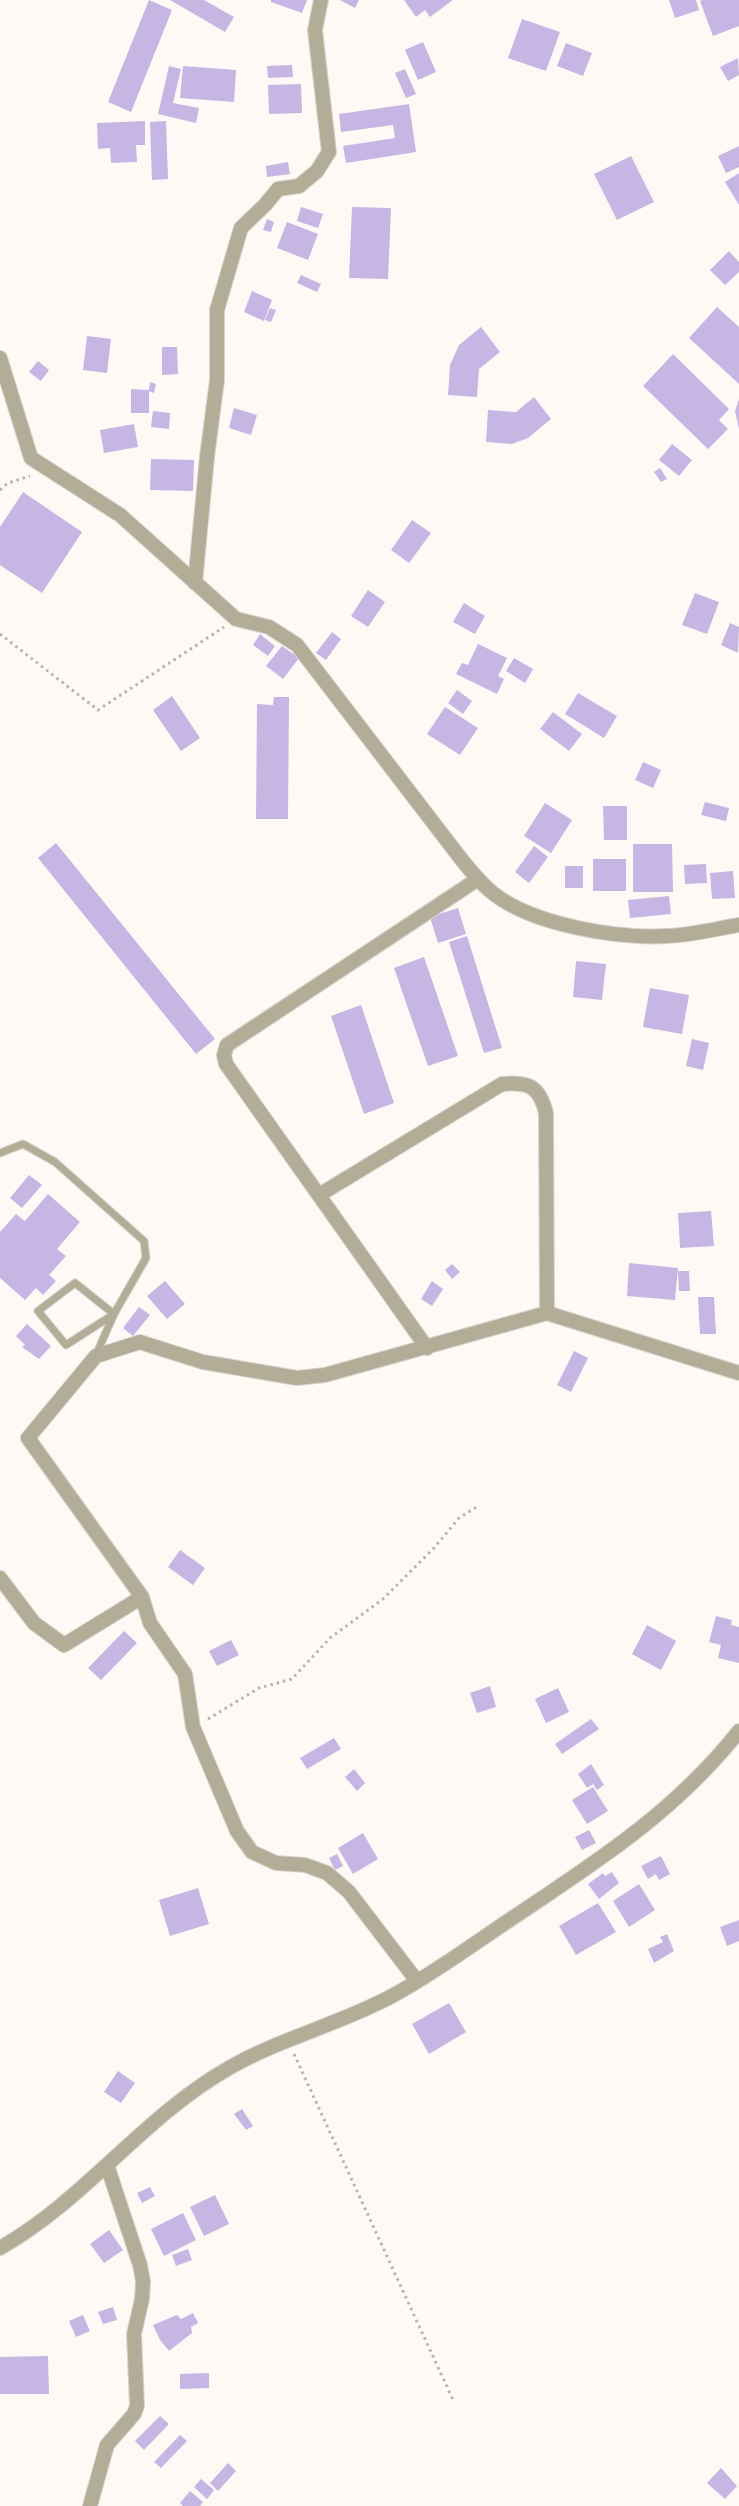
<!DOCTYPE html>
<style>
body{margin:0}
canvas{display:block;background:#fdfaf6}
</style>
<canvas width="739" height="2506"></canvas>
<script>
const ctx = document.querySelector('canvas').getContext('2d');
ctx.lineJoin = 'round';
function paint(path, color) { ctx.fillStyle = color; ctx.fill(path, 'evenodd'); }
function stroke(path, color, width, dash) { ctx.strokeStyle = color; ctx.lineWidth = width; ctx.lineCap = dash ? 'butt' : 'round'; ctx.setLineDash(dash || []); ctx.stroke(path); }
const building = new Path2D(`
 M149,0L172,10L131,112L108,102Z
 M170,0H204L234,17L225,32Z
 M271,0H307L302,13L271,2Z
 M340,0H359L355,8Z
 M404,0H453L430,17L425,10L416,17Z
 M669,0H696L699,10L675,18Z
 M702,0H739V26L713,36L700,1Z
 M522,19L560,32L546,71L508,58Z
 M423,42L436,72L418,80L405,50Z
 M566,43L592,53L583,76L557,66Z
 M738,58L739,75L728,81L720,67Z
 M292,65L293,77L268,78L267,66Z
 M169,66L181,69L173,103L199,108L196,123L158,114Z
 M183,66L236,70L234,102L180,98Z
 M405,69L416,94L406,98L395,73Z
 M301,84L302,113L269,114L268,85Z
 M409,104L416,152L346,163L343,146L395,138L393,125L341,132L339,114Z
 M145,121V145H136L137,162L111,163L110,148L98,149L97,123Z
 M166,121L168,179L152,180L150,122Z
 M739,146V167L726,173L718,156Z
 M631,156L654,202L617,220L594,174Z
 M288,162L290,174L267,177L266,166Z
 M739,173V205L725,182Z
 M301,207L323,214L318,228L297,221Z
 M352,207L391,208L388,279L349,278Z
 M267,219L274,222L271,232L263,230Z
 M287,222L318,234L308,260L277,248Z
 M729,251L739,262V272L725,285L710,270Z
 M301,275L321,284L317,292L297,283Z
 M252,291L272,300L264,321L244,312Z
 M717,307L739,327V384L689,338Z
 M270,308L276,310L271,322L265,320Z
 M481,327L500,352L479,369L477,397L448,395L450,365L459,345Z
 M87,336L111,339L107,373L83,370Z
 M162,347H177L178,374L162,375Z
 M673,354L729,409L719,420L728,429L708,449L643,386Z
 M38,361L49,370L41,381L29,372Z
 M150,382L156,384L154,393L149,391V413H131V389L149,390Z
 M534,397L551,419L528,438L512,444L486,442L488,410L516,412Z
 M739,399V429L735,411Z
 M234,408L257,415L251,435L229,428Z
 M153,411L170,413L169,429L151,427Z
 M134,424L138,447L104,453L100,430Z
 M672,444L692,460L679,476L659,460Z
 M151,459L194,460L193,491L150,490Z
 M660,468L667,479L661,482L654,472Z
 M23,492L82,532L42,593L0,565V527Z
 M412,520L431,533L409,563L391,550Z
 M368,590L385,602L368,627L351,616Z
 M695,593L719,602L707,634L682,625Z
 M464,603L485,616L475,634L453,622Z
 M730,623L739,627L738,653L721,645Z
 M332,632L341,639L326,660L316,653Z
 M260,634L275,646L268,656L253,645Z
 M478,644L507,658L498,676L504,679L497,694L456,674L462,663L468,665Z
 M282,646L299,658L283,679L266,666Z
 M514,658L533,669L525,683L506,671Z
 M457,690L472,701L463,714L448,703Z
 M578,693L617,716L604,738L565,714Z
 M172,696L200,738L181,751L153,710Z
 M274,697H289L288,819H256L257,704L273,705Z
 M445,707L478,728L460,755L427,734Z
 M553,712L582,734L569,751L540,729Z
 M643,762L661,770L653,788L635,780Z
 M705,802L729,808L726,821L701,815Z
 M545,803L572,820L551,853L524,836Z
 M603,806H627V840H604Z
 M56,843L215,1039L196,1054L38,858Z
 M633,844H672L673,892H633Z
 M534,846L548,857L529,883L515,872Z
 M593,859H626V891H593Z
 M706,864L707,883L685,884L684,865Z
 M565,866H583V888H565Z
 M733,871L735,898L712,899L710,873Z
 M669,896L671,914L630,918L628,900Z
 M458,908L466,934L438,943L430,917Z
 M467,936L502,1048L484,1053L449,942Z
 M424,957L458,1056L428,1066L394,968Z
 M576,961L606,964L602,1000L573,997Z
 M650,988L689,995L682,1034L643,1027Z
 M361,1005L394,1103L364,1114L331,1016Z
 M692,1039L709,1043L703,1070L686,1066Z
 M29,1175L42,1185L22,1208L10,1198Z
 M48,1194L80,1222L57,1249L66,1256L49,1275L56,1281L43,1295L36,1288L25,1300L0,1278V1232L16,1214L25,1221Z
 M711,1211L714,1246L680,1248L678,1213Z
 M629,1263L678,1268L675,1300L627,1296Z
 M452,1264L460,1272L452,1279L445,1270Z
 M678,1271H689L690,1291H679Z
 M165,1281L185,1304L167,1319L147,1296Z
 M432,1281L443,1289L432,1306L421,1299Z
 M698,1297H714L716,1334H700Z
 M139,1307L150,1315L133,1336L123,1328Z
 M27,1324L51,1346L39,1359L22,1347L25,1345L16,1336Z
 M574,1351L588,1358L571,1392L557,1385Z
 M180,1550L205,1568L193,1585L168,1567Z
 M716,1616L732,1620L731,1625L739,1627V1663L718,1658L721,1645L709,1642Z
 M647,1625L676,1641L661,1670L632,1654Z
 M124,1631L137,1643L101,1680L88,1668Z
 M231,1640L239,1655L217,1666L209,1651Z
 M490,1686L496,1707L477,1713L470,1693Z
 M558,1688L569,1712L546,1723L535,1699Z
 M591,1719L599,1729L562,1754L555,1744Z
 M334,1738L341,1749L307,1769L300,1758Z
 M591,1764L604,1785L597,1790L593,1784L587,1788L578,1774Z
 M354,1769L365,1783L357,1791L345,1777Z
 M593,1787L608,1811L587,1824L572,1800Z
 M589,1830L596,1843L582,1850L575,1837Z
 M363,1833L378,1859L353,1874L338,1848Z
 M337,1854L343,1866L335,1870L329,1858Z
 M661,1856L670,1874L659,1880L656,1874L648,1879L641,1866Z
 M612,1872L619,1883L599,1899L588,1884L603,1873L605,1876Z
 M639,1884L655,1910L629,1927L613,1901Z
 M198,1888L209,1924L170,1936L159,1900Z
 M598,1903L616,1932L576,1955L559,1926Z
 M739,1920V1941L727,1946L720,1927Z
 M667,1934L674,1951L654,1963L648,1949L663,1942L660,1937Z
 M449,2003L466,2032L429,2054L412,2024Z
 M118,2071L135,2083L121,2103L104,2092Z
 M242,2109L253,2126L246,2130L234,2114Z
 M150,2187L155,2196L142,2203L137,2193Z
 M215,2195L229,2224L204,2236L190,2207Z
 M183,2213L196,2240L164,2256L151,2229Z
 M109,2230L123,2250L104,2263L90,2244Z
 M188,2249L192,2260L176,2266L172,2255Z
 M113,2307L117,2320L103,2324L98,2312Z
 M193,2313L198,2323L191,2327L192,2333L169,2351L160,2340L153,2325L177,2315L181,2319Z
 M83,2315L90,2331L76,2337L69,2321Z
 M48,2356L49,2394H0V2357Z
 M209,2373V2388L180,2389V2374Z
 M160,2416L169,2424L144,2450L135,2441Z
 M180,2435L187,2441L161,2468L154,2462Z
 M228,2463L236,2471L218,2491L210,2483Z
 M721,2468L737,2486L725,2499L707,2483Z
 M201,2479L214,2490L207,2499L194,2487Z
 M190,2491L203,2502L200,2506H183L180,2503Z`);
const path = new Path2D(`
 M0,490L8,483L30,476
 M0,634L98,710L224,627
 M208,1719L259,1688L292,1679L330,1638L383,1599L434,1548L459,1518L478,1506
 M294,2054L454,2402`);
const service = new Path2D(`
 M0,1153L23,1144L55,1162L144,1241L146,1258L114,1314L96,1355
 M75,1283L114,1314L66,1345L38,1311Z`);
const minor = new Path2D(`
 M0,358L31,458L120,515L236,619L269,627L297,645L458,855C469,869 480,883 494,894C534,925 618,939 667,936C691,935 715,929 739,925
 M195,583L207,457L217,380V310L241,228L265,205L278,189L299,186L317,171L329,152L315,30L321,0
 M319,1195L502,1084C528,1082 539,1085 546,1113L547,1313
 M427,1348L226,1064L224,1055L227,1045L478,879
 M0,1578L34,1623L64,1645L142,1597
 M417,1981L349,1892L327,1873L305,1865L276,1863L252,1852L237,1831L193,1727L185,1674L150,1623L142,1597L28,1438L96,1356L140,1342L203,1362L297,1378L325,1375L547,1313L739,1373
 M0,2248C85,2200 144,2116 229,2068C281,2038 340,2024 392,1996C433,1974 472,1945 511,1919C596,1862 674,1813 739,1731
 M90,2506L107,2445L134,2414L137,2406L134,2334L142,2299L143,2281L140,2265L107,2165`);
paint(building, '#c7b5e3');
stroke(service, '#d7d4cf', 9);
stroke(minor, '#d7d4cf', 16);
stroke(path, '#b7b3ae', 3, [2.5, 4]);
stroke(service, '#b3ad98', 7);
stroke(minor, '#b3ad98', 14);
</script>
